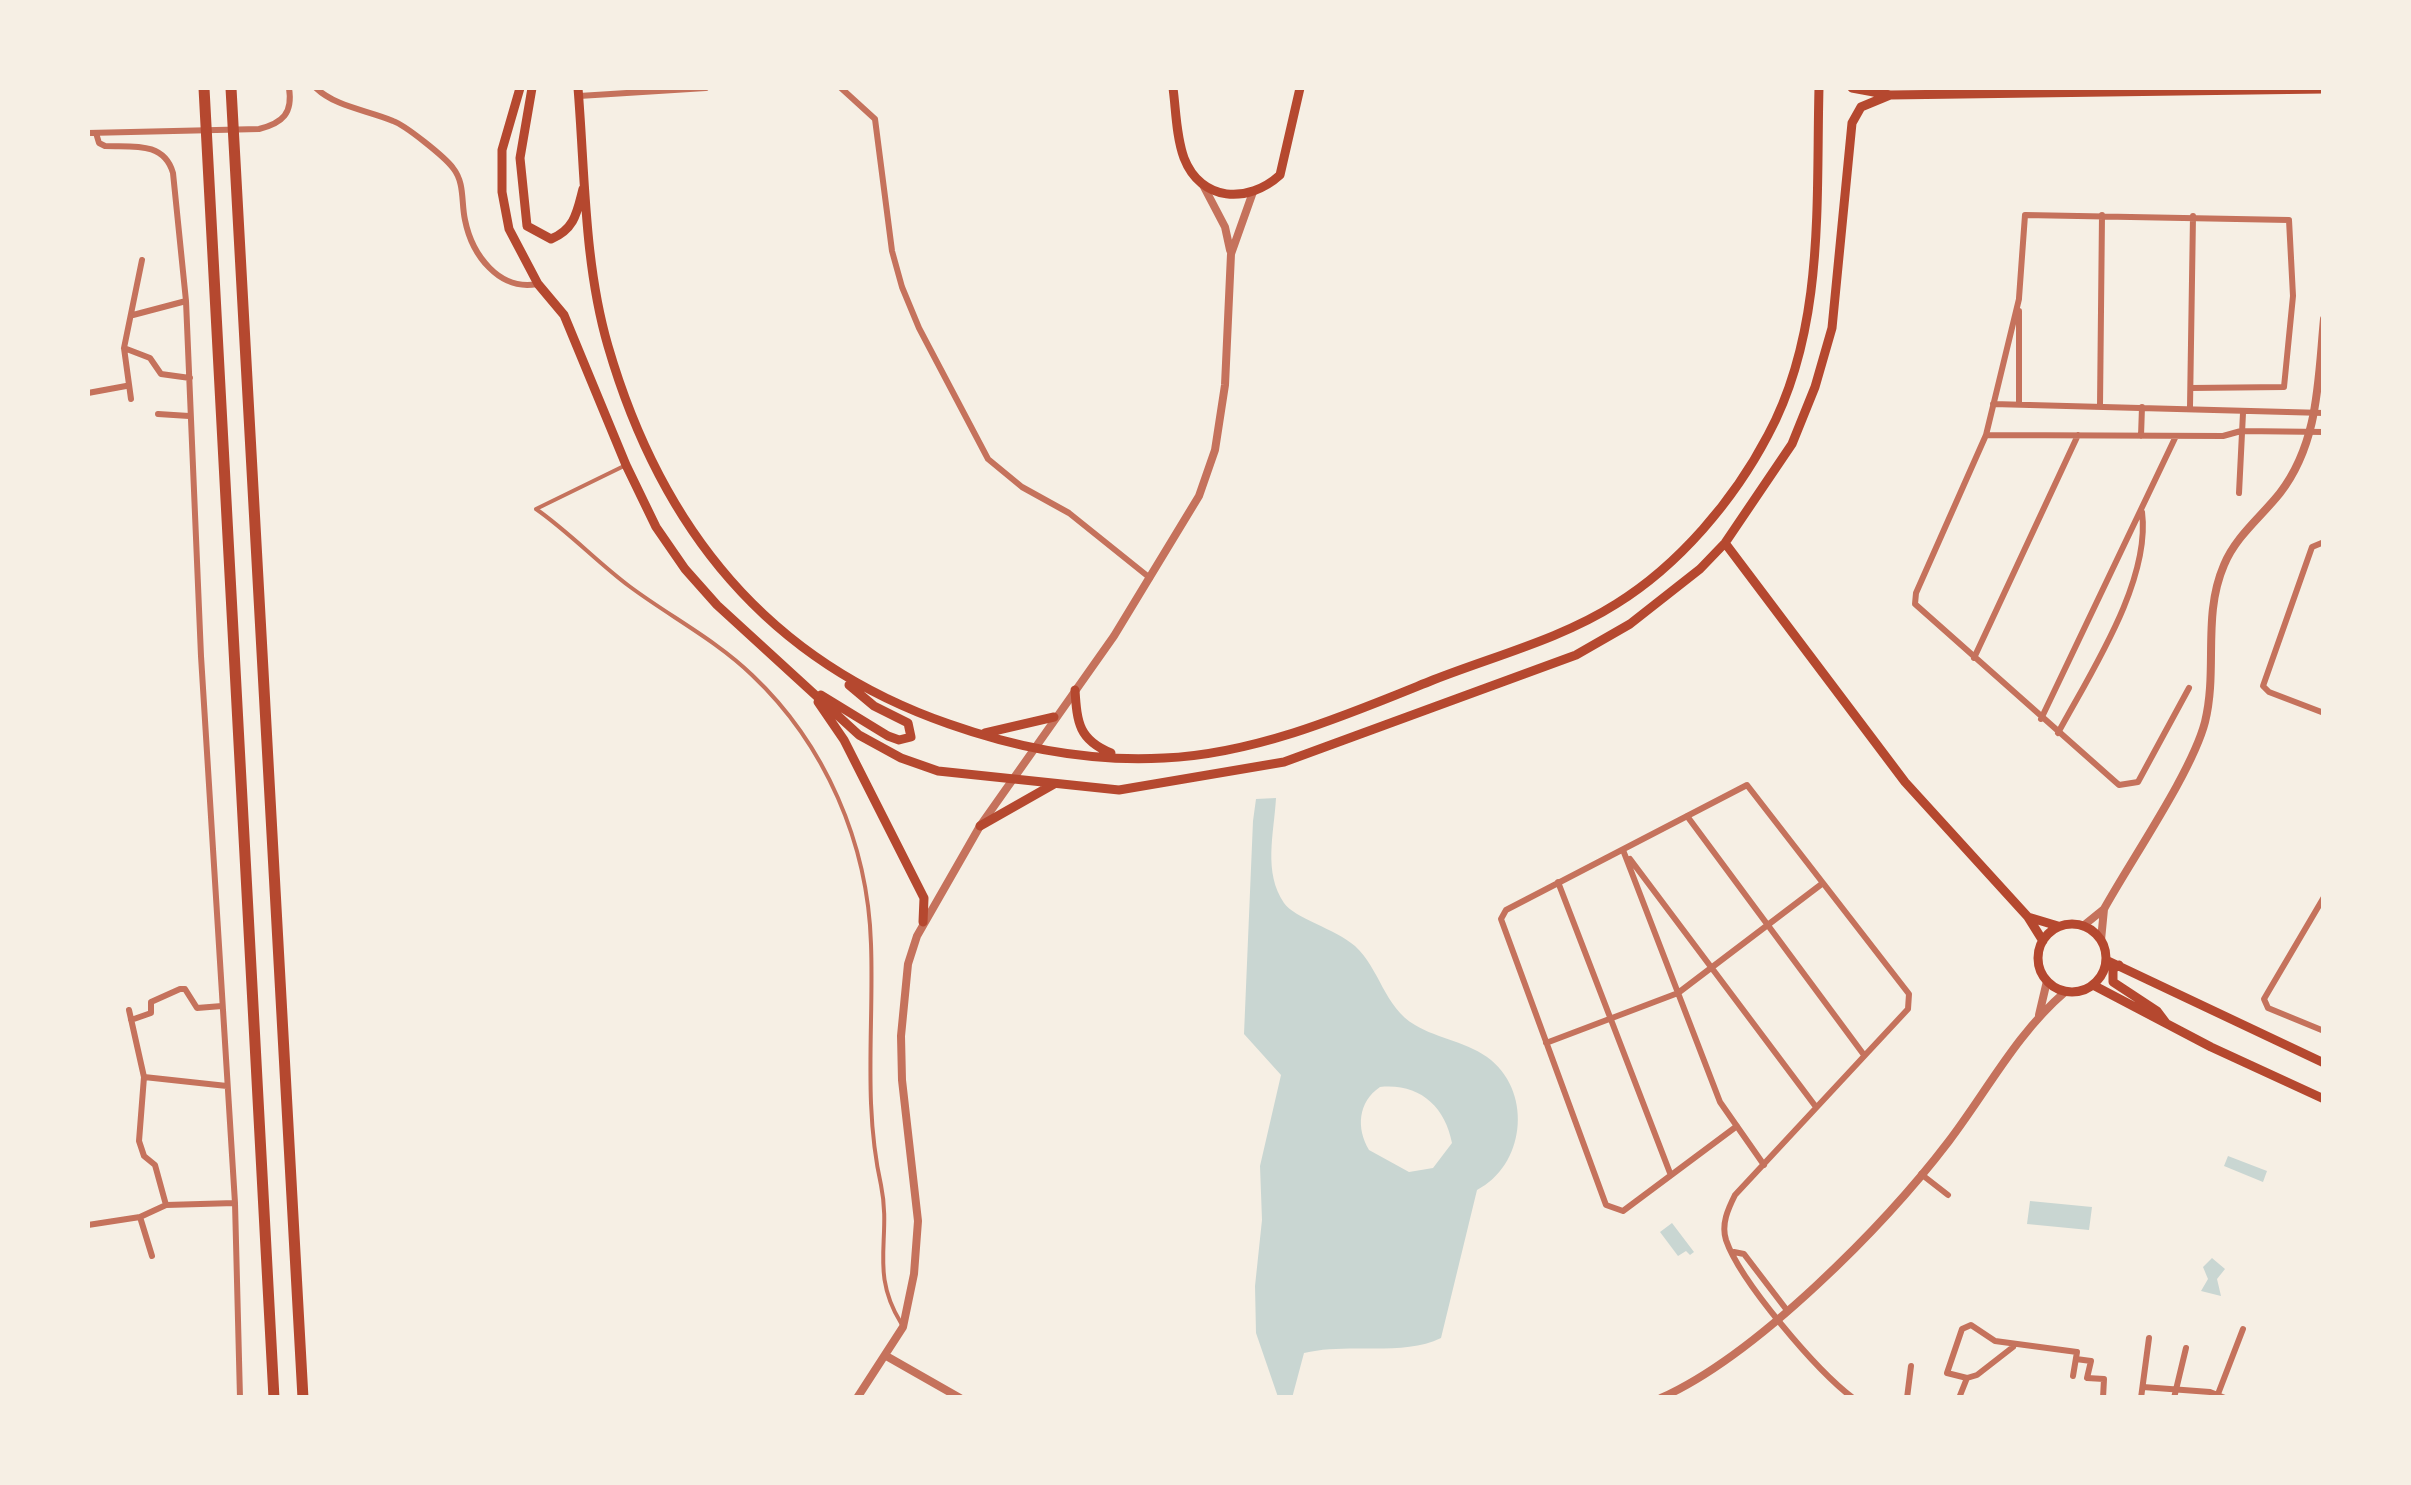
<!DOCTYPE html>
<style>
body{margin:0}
#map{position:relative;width:2411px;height:1485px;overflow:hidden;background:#f6efe4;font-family:Commissioner,sans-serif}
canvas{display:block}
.frame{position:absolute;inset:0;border:90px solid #f6efe4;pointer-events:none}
</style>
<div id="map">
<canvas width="2411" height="1485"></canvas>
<div class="frame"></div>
</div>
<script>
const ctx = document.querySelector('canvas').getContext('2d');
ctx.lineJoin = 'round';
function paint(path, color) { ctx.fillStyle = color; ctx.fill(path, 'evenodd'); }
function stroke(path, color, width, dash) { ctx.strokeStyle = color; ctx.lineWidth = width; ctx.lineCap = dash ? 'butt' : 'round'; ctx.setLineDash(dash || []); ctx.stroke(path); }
const water = new Path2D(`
 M1276,798C1274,834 1263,872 1284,903C1294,918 1336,929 1355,946C1380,969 1384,1007 1415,1025C1438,1039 1469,1042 1491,1060C1533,1095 1524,1166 1477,1190L1441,1338C1402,1357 1349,1342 1304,1353L1292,1398L1278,1397L1256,1333L1255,1286L1262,1220L1260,1166L1281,1075L1244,1034L1253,821L1256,799ZM1380,1087C1419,1083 1445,1106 1452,1143L1433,1168L1409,1172L1369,1150C1356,1128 1358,1102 1380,1087Z
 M2228,1156L2267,1171L2263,1182L2224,1166Z
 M2030,1201L2092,1207L2089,1230L2027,1224Z
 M1672,1223L1694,1252L1690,1255L1686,1251L1678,1256L1660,1232Z
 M2212,1258L2225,1269L2217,1279L2221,1296L2201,1291L2208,1279L2203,1267Z`);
const service = new Path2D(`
 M536,509C569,532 597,562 629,586C669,616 716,640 752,675C825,744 868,843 871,944C874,1024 863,1105 881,1185C892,1239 869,1271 901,1323
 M536,509L626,465`);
const minor = new Path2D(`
 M316,88C336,107 367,110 393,121C405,125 445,157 453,168C465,183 461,202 465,220C472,255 499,291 537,284
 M841,88L875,119L892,251L902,287L919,328L988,459L1022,487L1069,513L1150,578
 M579,96L706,88
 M88,133L259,129C283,123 293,113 289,88
 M2019,298L2025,215L2289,220L2293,296L2284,387L2191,388
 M2019,299L1986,435L1916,593L1915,604L2119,785L2138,782L2189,688
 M133,315L186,301
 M124,348L150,358L161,374L190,378
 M88,393L126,386
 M131,399L124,348L142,260
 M1993,404L2324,413
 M2019,404V311
 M2100,406L2102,215
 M2190,407L2193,216
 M158,414L189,416
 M1986,435L2223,436L2241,431L2324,432
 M2141,436L2142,407
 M2239,493L2243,413
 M2324,542L2312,547L2263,686L2269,692L2324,713
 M1974,658L2078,435
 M2041,719L2176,436
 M2058,733C2091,672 2151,581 2142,512
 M1687,816L1864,1055
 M1623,850L1720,1102L1764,1165
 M1630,859L1816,1107
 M1558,882L1670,1173
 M2324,897L2264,999L2268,1008L2324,1031
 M129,1010L144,1077L139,1141L144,1156L155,1165L166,1205
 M131,1020L151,1013V1002L180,989H185L197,1008L222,1006
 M1546,1043L1678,993L1823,883
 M144,1077L227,1086
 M1737,1126L1623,1211L1606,1205L1501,919L1506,910L1747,785L1909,994L1908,1009L1735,1195C1728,1209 1721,1224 1726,1240C1740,1281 1817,1371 1853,1398
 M1921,1174L1948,1195
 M235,1203L240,1398
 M140,1217L152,1256
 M88,1225L140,1217L166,1205L235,1203L201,656L186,301L173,173C164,141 132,147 105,146L99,143L96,133
 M1734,1252L1744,1254L1786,1309
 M2076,1359L2091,1361L2087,1378L2104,1379L2103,1398
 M1967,1378L1977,1375L2013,1347
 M2143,1387L2210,1392L2225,1398
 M2218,1394L2243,1329
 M1907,1398L1911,1366
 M1959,1398L1967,1378L1947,1373L1962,1329L1971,1325L1995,1341L2077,1352L2073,1376
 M2141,1398L2149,1338
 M2174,1398L2186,1348`);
const tertiary = new Path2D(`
 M1203,185L1225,227L1230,250
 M2083,926L2104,909C2131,860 2192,772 2205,722C2218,669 2202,616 2224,565C2236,536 2261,517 2280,493C2319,442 2318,380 2324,319
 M2101,940L2104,909
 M2039,1015L2047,981
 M888,1357L960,1398
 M857,1398L903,1327L914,1274L918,1221L902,1080L901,1036L908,964L917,936L980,826L1114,636L1199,496L1215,450L1225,385L1231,254L1253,192
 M1661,1398C1757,1355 1885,1225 1949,1141C1987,1091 2017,1033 2065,992`);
const secondary = new Path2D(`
 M520,88L502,150V192L509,229L538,284L564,315L626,465L656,527L685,569L717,605L859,735L901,758L938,771L1119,790L1284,762L1576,655L1630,624L1700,569L1725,543L1792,444L1815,387L1832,328L1852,123L1861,107L1890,95
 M532,88L520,158L527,226L551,239C575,229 577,212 583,189
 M578,88C585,173 584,264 608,346C661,528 767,661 949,724C1017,748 1091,762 1164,758C1256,754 1349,714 1433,680C1494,656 1561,639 1616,604C1679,565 1734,500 1768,435C1825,329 1816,203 1819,88
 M1173,88C1176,110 1176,136 1184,158C1201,202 1248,204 1280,175L1300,88
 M1852,88L1890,95L2324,89
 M1725,543L1905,782L2028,917L2043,941
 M1075,690C1077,723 1079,740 1111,753
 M821,695L888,736L899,740L911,737L908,723L874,706L849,685
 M818,702L844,740L924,898L923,922
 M985,733L1054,717
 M980,826L1054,784
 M2028,917L2058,926
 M2038 958a34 34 0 1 1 68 0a34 34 0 1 1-68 0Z
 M2106,960L2324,1063
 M2119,965L2113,969V982L2157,1011L2166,1023
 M2093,985L2211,1047L2324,1099`);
const motorway = new Path2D(`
 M204,88L274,1398
 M231,88L303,1398`);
paint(water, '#c9d6d2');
stroke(service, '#c5725c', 4);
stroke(minor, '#c5725c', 6);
stroke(tertiary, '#c5725c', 8);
stroke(secondary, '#b5482f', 9);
stroke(motorway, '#b5482f', 11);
</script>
